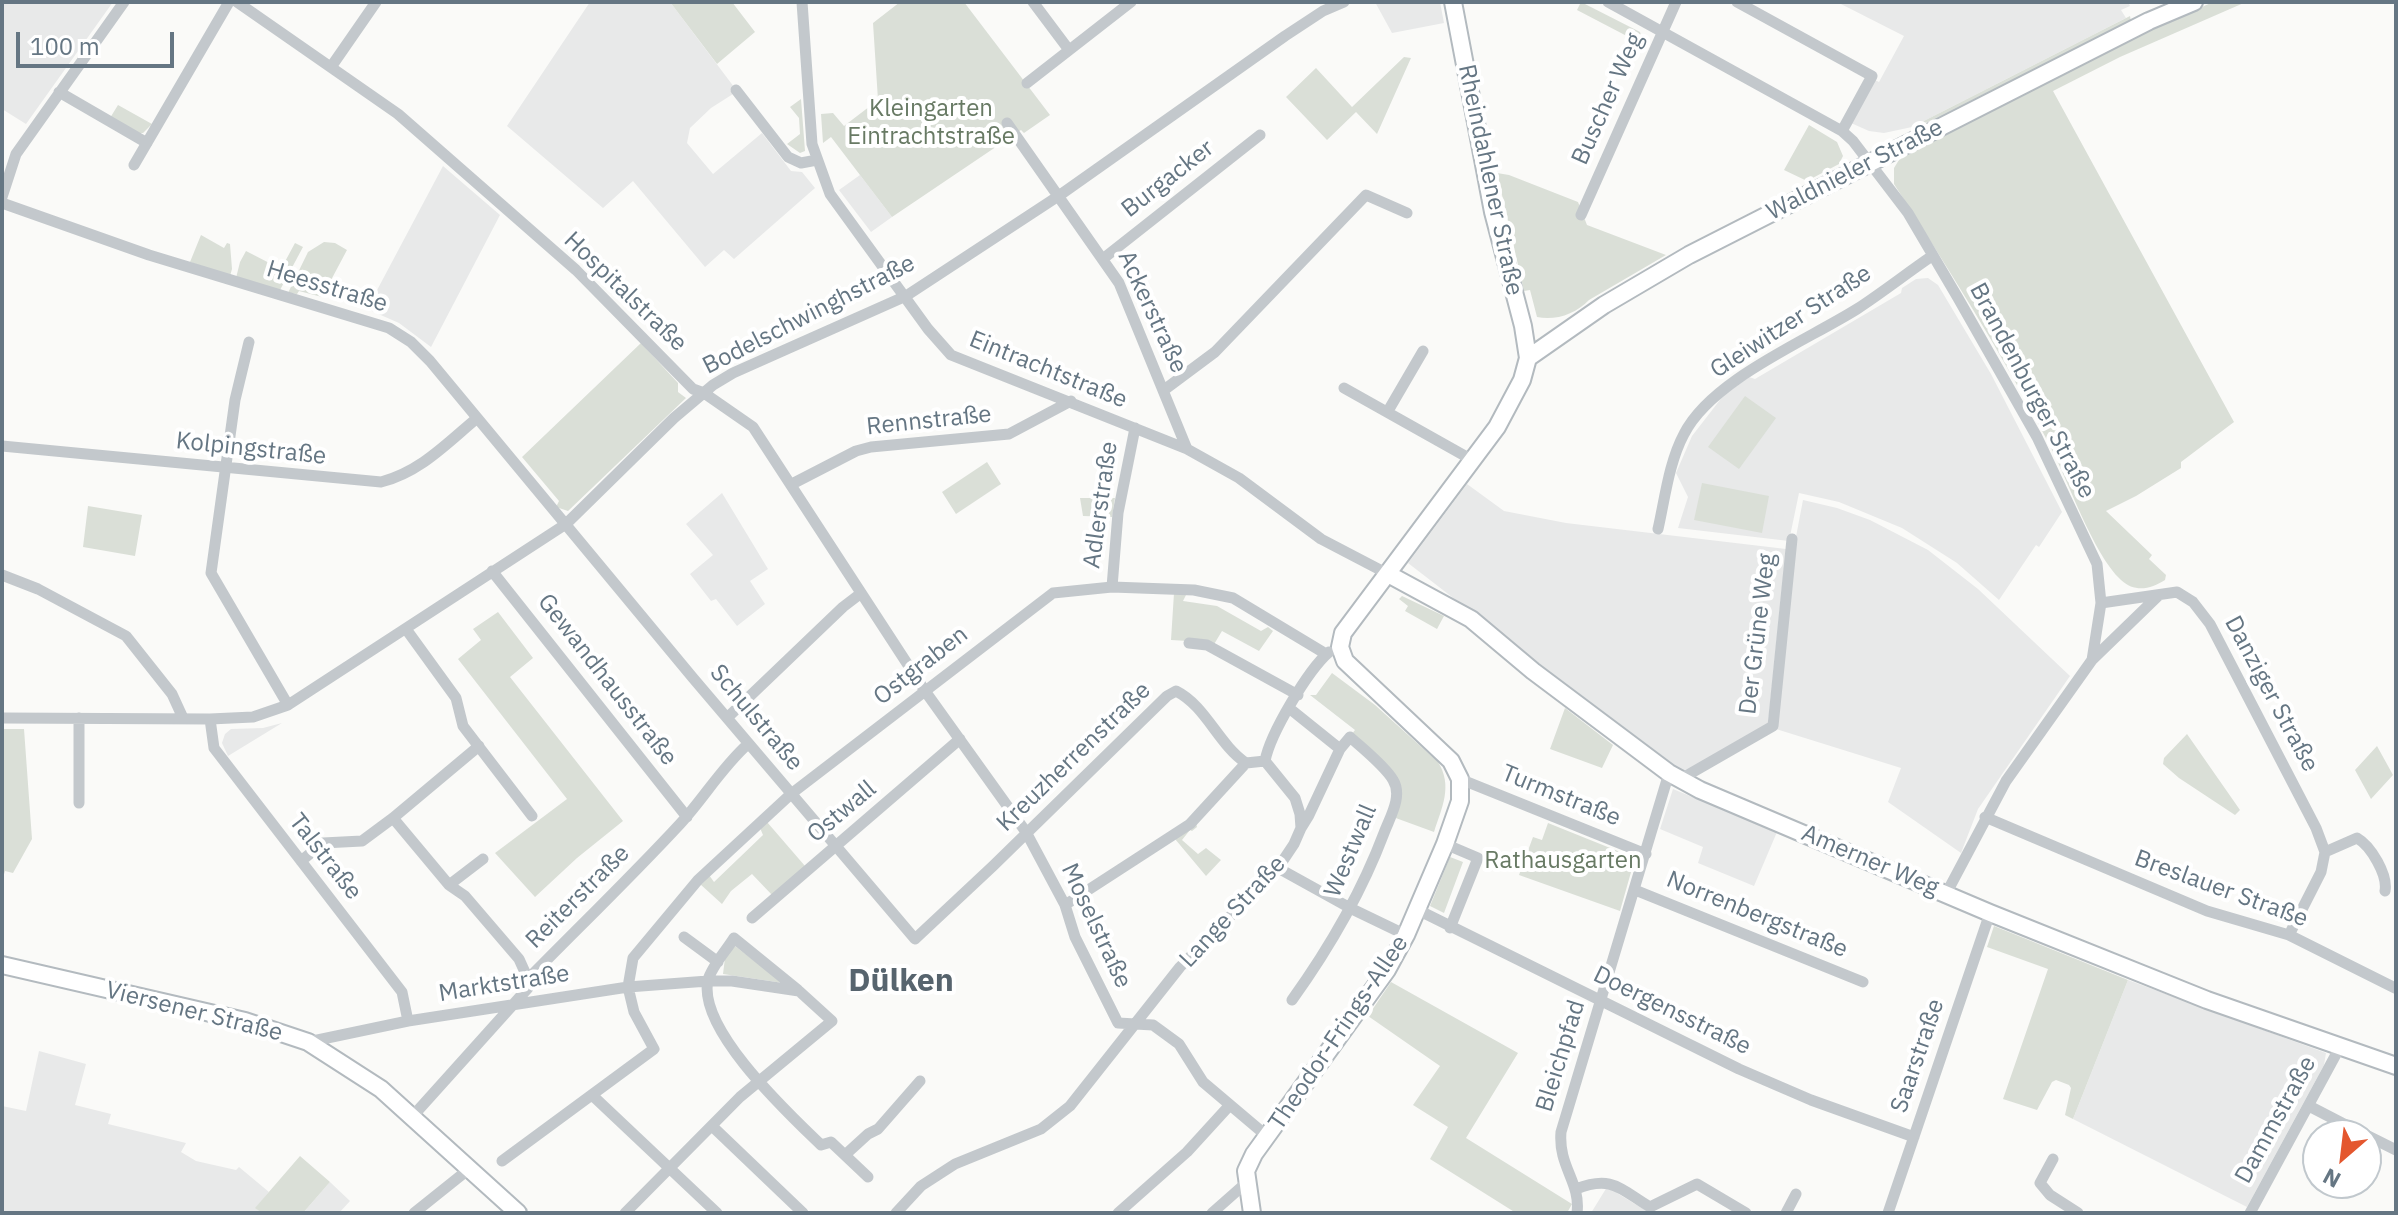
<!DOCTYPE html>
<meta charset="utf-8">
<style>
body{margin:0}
#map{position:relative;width:2398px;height:1215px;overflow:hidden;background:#fafaf8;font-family:"IBM Plex Sans",sans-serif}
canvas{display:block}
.frame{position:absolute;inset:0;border:4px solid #657683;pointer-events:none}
.north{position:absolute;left:2302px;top:1119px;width:80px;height:80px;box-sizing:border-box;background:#fff;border:2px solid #c1c8cd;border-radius:50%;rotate:208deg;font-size:22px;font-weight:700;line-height:32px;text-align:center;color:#657683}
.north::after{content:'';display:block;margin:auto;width:28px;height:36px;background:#e4572e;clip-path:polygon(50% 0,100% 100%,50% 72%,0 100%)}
.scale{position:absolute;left:16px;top:32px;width:158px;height:36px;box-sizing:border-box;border:4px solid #657683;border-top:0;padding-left:10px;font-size:24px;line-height:28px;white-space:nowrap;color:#657683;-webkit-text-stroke:6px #fff;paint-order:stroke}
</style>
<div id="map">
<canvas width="2398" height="1215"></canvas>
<div class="frame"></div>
<div class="north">N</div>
<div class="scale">100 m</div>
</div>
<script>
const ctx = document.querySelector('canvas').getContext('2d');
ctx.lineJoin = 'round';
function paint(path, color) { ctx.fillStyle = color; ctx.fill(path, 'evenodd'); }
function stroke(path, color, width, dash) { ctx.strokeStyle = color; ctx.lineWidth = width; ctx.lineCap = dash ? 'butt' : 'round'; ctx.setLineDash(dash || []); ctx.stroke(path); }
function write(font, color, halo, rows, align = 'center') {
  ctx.font = font + ' "IBM Plex Sans",sans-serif'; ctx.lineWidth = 8; ctx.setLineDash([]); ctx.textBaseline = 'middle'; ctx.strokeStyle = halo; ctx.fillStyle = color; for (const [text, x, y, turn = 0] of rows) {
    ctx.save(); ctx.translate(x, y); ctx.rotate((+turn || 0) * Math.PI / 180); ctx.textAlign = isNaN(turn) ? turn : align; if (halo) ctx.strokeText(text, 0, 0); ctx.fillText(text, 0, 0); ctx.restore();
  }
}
const built = new Path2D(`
 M2,2H113L26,124L2,109Z
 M590,2H670L734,87L730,90L733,94L711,108L690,128L687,143L713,174L762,133L791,171L802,172L815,188L734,259L724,250L705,267L633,181L603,208L507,126Z
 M1375,2H1440L1444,23L1392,33Z
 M1837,2H2128L2130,6L2121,10L2126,18L1912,127L1884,133L1869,131L1851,123L1875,80L1879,82L1904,36Z
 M443,166L500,215L431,347L399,323L367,309Z
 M860,175L892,217L871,232L839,190Z
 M1928,278L1938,285L1991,374L2062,512L2039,547L2036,545L1999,600L1957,563L1902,528L1839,502L1799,493L1789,541L1678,528L1688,497L1676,473L1692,436L1723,396L1749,377L1755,379L1901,293L1902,288L1916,279Z
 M1467,484L1504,511L1566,523L1786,549L1768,724L1691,769L1677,771L1408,563Z
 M722,493L768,569L750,581L765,604L737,626L716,599L711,601L690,574L713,555L686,524Z
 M1803,500L1837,508L1870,520L1928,550L1978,589L2070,676L1978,809L1961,853L1888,802L1901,768L1776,729L1795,542Z
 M282,723L228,756L222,743L225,734L231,729L263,728Z
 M1673,789L1777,832L1754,886L1698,863L1703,847L1660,829Z
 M2128,980L2326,1053L2324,1065L2247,1207L2073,1119Z
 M39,1051L86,1064L75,1105L111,1114L108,1124L186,1143L181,1152L196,1161L236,1170L239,1167L269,1192L256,1208L262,1213H2V1106L26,1111Z
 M330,1182L350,1201L339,1213H303Z
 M1607,1187L1650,1213H1591Z`);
const green = new Path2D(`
 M670,2H732L755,32L717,64Z
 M900,2H964L1050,115L1024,133L1021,130L892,217L831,137L823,143L821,114L833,113L844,126L878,100L873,23Z
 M1581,2L1640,32L1644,45L1577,10Z
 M2213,2H2246L2120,57L2053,91L2234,422L2181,462V468L2136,496L2106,511L2152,555L2149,559L2166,575L2165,580C2151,589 2135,593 2121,580C2092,553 2068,479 2047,440C2001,352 1948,268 1894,184V168L1902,155L2077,63Z
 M2130,16L2131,21L1928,122L1912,127Z
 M1404,57L1411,58L1377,134L1356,112L1327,140L1286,97L1316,68L1352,107Z
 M801,99L805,151L800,153L787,144L800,134L799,118L790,107Z
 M118,105L152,124L143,133H135L110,118Z
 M1809,125L1837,142L1843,156L1839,164L1807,181L1784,170Z
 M1497,173L1509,175L1578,202L1587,225L1666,255L1589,300C1576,314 1555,321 1537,317L1530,290L1524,291Z
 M201,235L224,248L227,243L230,244L232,269L230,276L190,262Z
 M324,242L335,243L347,250L322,297L299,291L297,294L288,293L308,252Z
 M295,243L303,247L280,290L236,278L240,262L246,251L281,269Z
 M641,343L678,383V392L686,398L568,511L556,507L559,501L522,457Z
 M1745,396L1776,418L1739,469L1708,447Z
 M987,462L1001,484L956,514L942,492Z
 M1702,483L1769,496L1762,533L1694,520Z
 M1080,498H1115L1112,517L1083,516Z
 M88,506L142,515L135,556L83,547Z
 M1174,593H1187L1183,601L1217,606L1261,631L1268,627L1273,631L1259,651L1222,631L1213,646L1205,642L1171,640Z
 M1402,596L1444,616L1437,629L1405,611L1408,606L1399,599Z
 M498,612L533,658L510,677L623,821L577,858L535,897L495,853L567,799L458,659L481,640L473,629Z
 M1332,673L1375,705L1438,762C1453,786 1442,807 1434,832L1393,817L1402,793L1400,789L1351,735L1355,730L1310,695H1316Z
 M1565,708L1613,745L1602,768L1550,749Z
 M2,729H24L32,839L13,873L5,871L2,881Z
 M2187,734L2240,810L2235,815L2179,778L2163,764L2164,758Z
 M2377,746L2393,775L2371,799L2355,770Z
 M767,822L805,866L772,895L752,874L731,891L722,904L700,884L709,875L714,882L763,835L760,828Z
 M1196,823L1197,827L1192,831L1190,830L1182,840L1198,854L1206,848L1221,860L1206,876L1175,839Z
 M1548,823L1635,858L1620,911L1519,875L1533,837L1542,840Z
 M1450,857L1463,862L1444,913L1430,906Z
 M1994,926L2128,980L2073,1119L2065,1115L2071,1088L2069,1085L2056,1080L2052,1082L2037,1110L2003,1099L2048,969L1987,947Z
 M735,946L783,983L723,974L725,958Z
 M1391,982L1518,1053L1466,1138L1572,1204L1567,1213H1516L1430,1159L1448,1127L1413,1105L1440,1066L1368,1016Z
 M300,1156L330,1182L303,1213H262L255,1208Z`);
const minor = new Path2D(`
 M237,2L398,114L576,270L693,389L704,393L753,427L925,691L1026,832L1065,905L1075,937L1118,1023L1153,1025L1179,1044L1203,1082L1268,1137
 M802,2L812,144L830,194L928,329L951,355L1187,449L1239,478L1321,539L1388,574
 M1033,2L1069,50
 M1608,2L1842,131L1853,141L1908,213L1958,298L2037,437L2097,564L2101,603L2092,660L2006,781L1946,894
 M1737,2L1872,76L1842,131
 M331,67L376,2
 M1027,83L1131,2
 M736,90L788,157L801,163L817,160
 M59,92L147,143
 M1007,123L1119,283L1187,449
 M134,165L229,2
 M2,197L16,154L124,2
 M2,203L149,255L389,328L411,342L430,361L693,678L915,939L993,866L1167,696L1176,691C1206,706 1218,744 1246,763L1265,761
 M1581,215L1676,2
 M1104,258L1260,135
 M249,342L235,400L211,573L288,705
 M1344,388L1474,461
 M1164,390L1215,352L1366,195L1407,213
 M1388,411L1423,351
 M2,446L381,482C420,472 446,444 476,419
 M792,484L856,451L871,447L1009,434L1071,401
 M1658,529C1665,498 1669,462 1684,434C1711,380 1806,341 1857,309C1883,292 1907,273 1932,256
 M492,571L687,817
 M2,575L38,589L126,636L172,694L183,718
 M1112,587L1118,513L1135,428
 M2101,603L2177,592L2193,602L2210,624L2316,828L2325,852L2321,872L2289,935
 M406,629L456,698L463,726L532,816
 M1189,643L1207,645L1298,695
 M2093,659L2158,596
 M1289,708L1340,749L1309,815L1301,828
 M2,718L210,719L253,717L288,705L566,524L674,418L713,385L733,373L906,296L1060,195L1285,36L1323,11L1344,2
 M79,718V803
 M727,718L843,607L860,594
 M210,719L214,748L402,992L408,1021
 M1265,761C1270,734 1308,670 1329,652
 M1460,779L1646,854
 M1684,782L1686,776L1773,726L1792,539
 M1985,817L2207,911L2289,935L2395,988
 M393,818L449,885L465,896L519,959L528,979
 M1445,844L1478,858L1450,928
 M2325,852L2357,838C2371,846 2388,875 2385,891
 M301,861L323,843L362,841L393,818L479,746
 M1278,868L1352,909L1406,935
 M449,885L483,859
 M1635,890L1863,982
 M1065,905L1190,824L1246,763
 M1418,910L1739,1069L1811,1100L1914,1137
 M752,918L960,739
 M684,937L718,962
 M798,990L734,938C726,951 712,966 708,980C697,1029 789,1114 821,1145L831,1142L868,1177
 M1292,1000C1330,947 1361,894 1384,833C1390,817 1403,796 1393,780C1385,766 1362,748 1350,737L1340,749
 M308,1042L408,1021L628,987L708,981H732L799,991L832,1021L740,1097L625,1213
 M592,1095L717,1213
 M2309,1106L2365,1135
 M412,1117L528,988V979C579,927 631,877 680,824C704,798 722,767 748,744
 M712,1126L803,1213
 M2366,1135L2396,1150
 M845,1155L868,1134L878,1129L920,1081
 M2053,1159L2040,1183L2050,1195L2078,1213
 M502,1161L654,1049L634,1012L628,987L633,958L698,880L791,794L1053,593L1112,587L1194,590L1233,598L1326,654
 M1576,1189C1612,1175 1620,1189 1650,1207L1697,1184L1746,1213
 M414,1213L469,1169
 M896,1213L921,1186L955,1164L1041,1129L1070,1106L1180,967L1278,868L1294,844L1301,828L1300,814L1295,798L1265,761
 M1118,1213L1187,1152L1229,1106
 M1212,1213L1246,1183
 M1577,1213C1581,1182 1558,1167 1561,1132L1669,773
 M1786,1213L1796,1194
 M1888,1213L1990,913
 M2250,1213L2340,1047`);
const secondary = new Path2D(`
 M1528,358L1604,305L1689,255L2149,21L2194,2
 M1388,574L1471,619L1533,671L1669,773L1700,790L1990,913L2207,1000L2396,1066
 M2,965L245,1021L308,1042L381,1089L518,1213
 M1252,1213L1246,1171L1254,1154L1387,970L1406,935L1445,844L1460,801V779L1451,761L1345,661L1340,647L1343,633L1497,427L1522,380L1528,358L1523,326L1493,212L1453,2`);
const streetNames = [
 ["Buscher Weg",1608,99,-66],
 ["Waldnieler Straße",1855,170,-27],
 ["Burgacker",1168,179,-38],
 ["Rheindahlener Straße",1490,180,78],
 ["Heesstraße",327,287,17],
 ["Hospitalstraße",625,292,44],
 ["Ackerstraße",1152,312,65],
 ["Bodelschwinghstraße",809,315,-27],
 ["Gleiwitzer Straße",1791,322,-33],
 ["Eintrachtstraße",1048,370,22],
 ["Brandenburger Straße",2032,391,62],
 ["Rennstraße",929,421,-6],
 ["Kolpingstraße",251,449,6],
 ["Adlerstraße",1101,505,-82],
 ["Der Grüne Weg",1758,634,-83],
 ["Ostgraben",921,666,-38],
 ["Gewandhausstraße",607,680,52],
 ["Danziger Straße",2271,694,62],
 ["Schulstraße",756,718,50],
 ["Kreuzherrenstraße",1074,757,-44],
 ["Turmstraße",1561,796,22],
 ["Ostwall",842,812,-40],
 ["Westwall",1351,851,-67],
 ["Talstraße",325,857,52],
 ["Amerner Weg",1870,861,23],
 ["Breslauer Straße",2221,889,20],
 ["Reiterstraße",578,897,-45],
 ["Lange Straße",1233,912,-47],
 ["Norrenbergstraße",1757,915,22],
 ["Moselstraße",1096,926,65],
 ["Marktstraße",504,984,-9],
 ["Doergensstraße",1672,1011,26],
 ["Viersener Straße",194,1012,14],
 ["Theodor-Frings-Allee",1339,1033,-56],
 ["Bleichpfad",1561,1056,-73],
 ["Saarstraße",1918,1056,-71],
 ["Dammstraße",2276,1120,-61]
];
const parkNames = [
 ["Kleingarten",931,109],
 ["Eintrachtstraße",931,137],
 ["Rathausgarten",1563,861]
];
const districtNames = [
 ["Dülken",901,982]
];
paint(built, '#e8e9e9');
paint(green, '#dadfd7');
stroke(secondary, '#b3babf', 20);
stroke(minor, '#c3c8cc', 11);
stroke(secondary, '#fff', 16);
write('24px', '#657683', '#fff', streetNames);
write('24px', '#687a64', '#fff', parkNames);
write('bold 32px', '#57646e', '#fff', districtNames);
</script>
